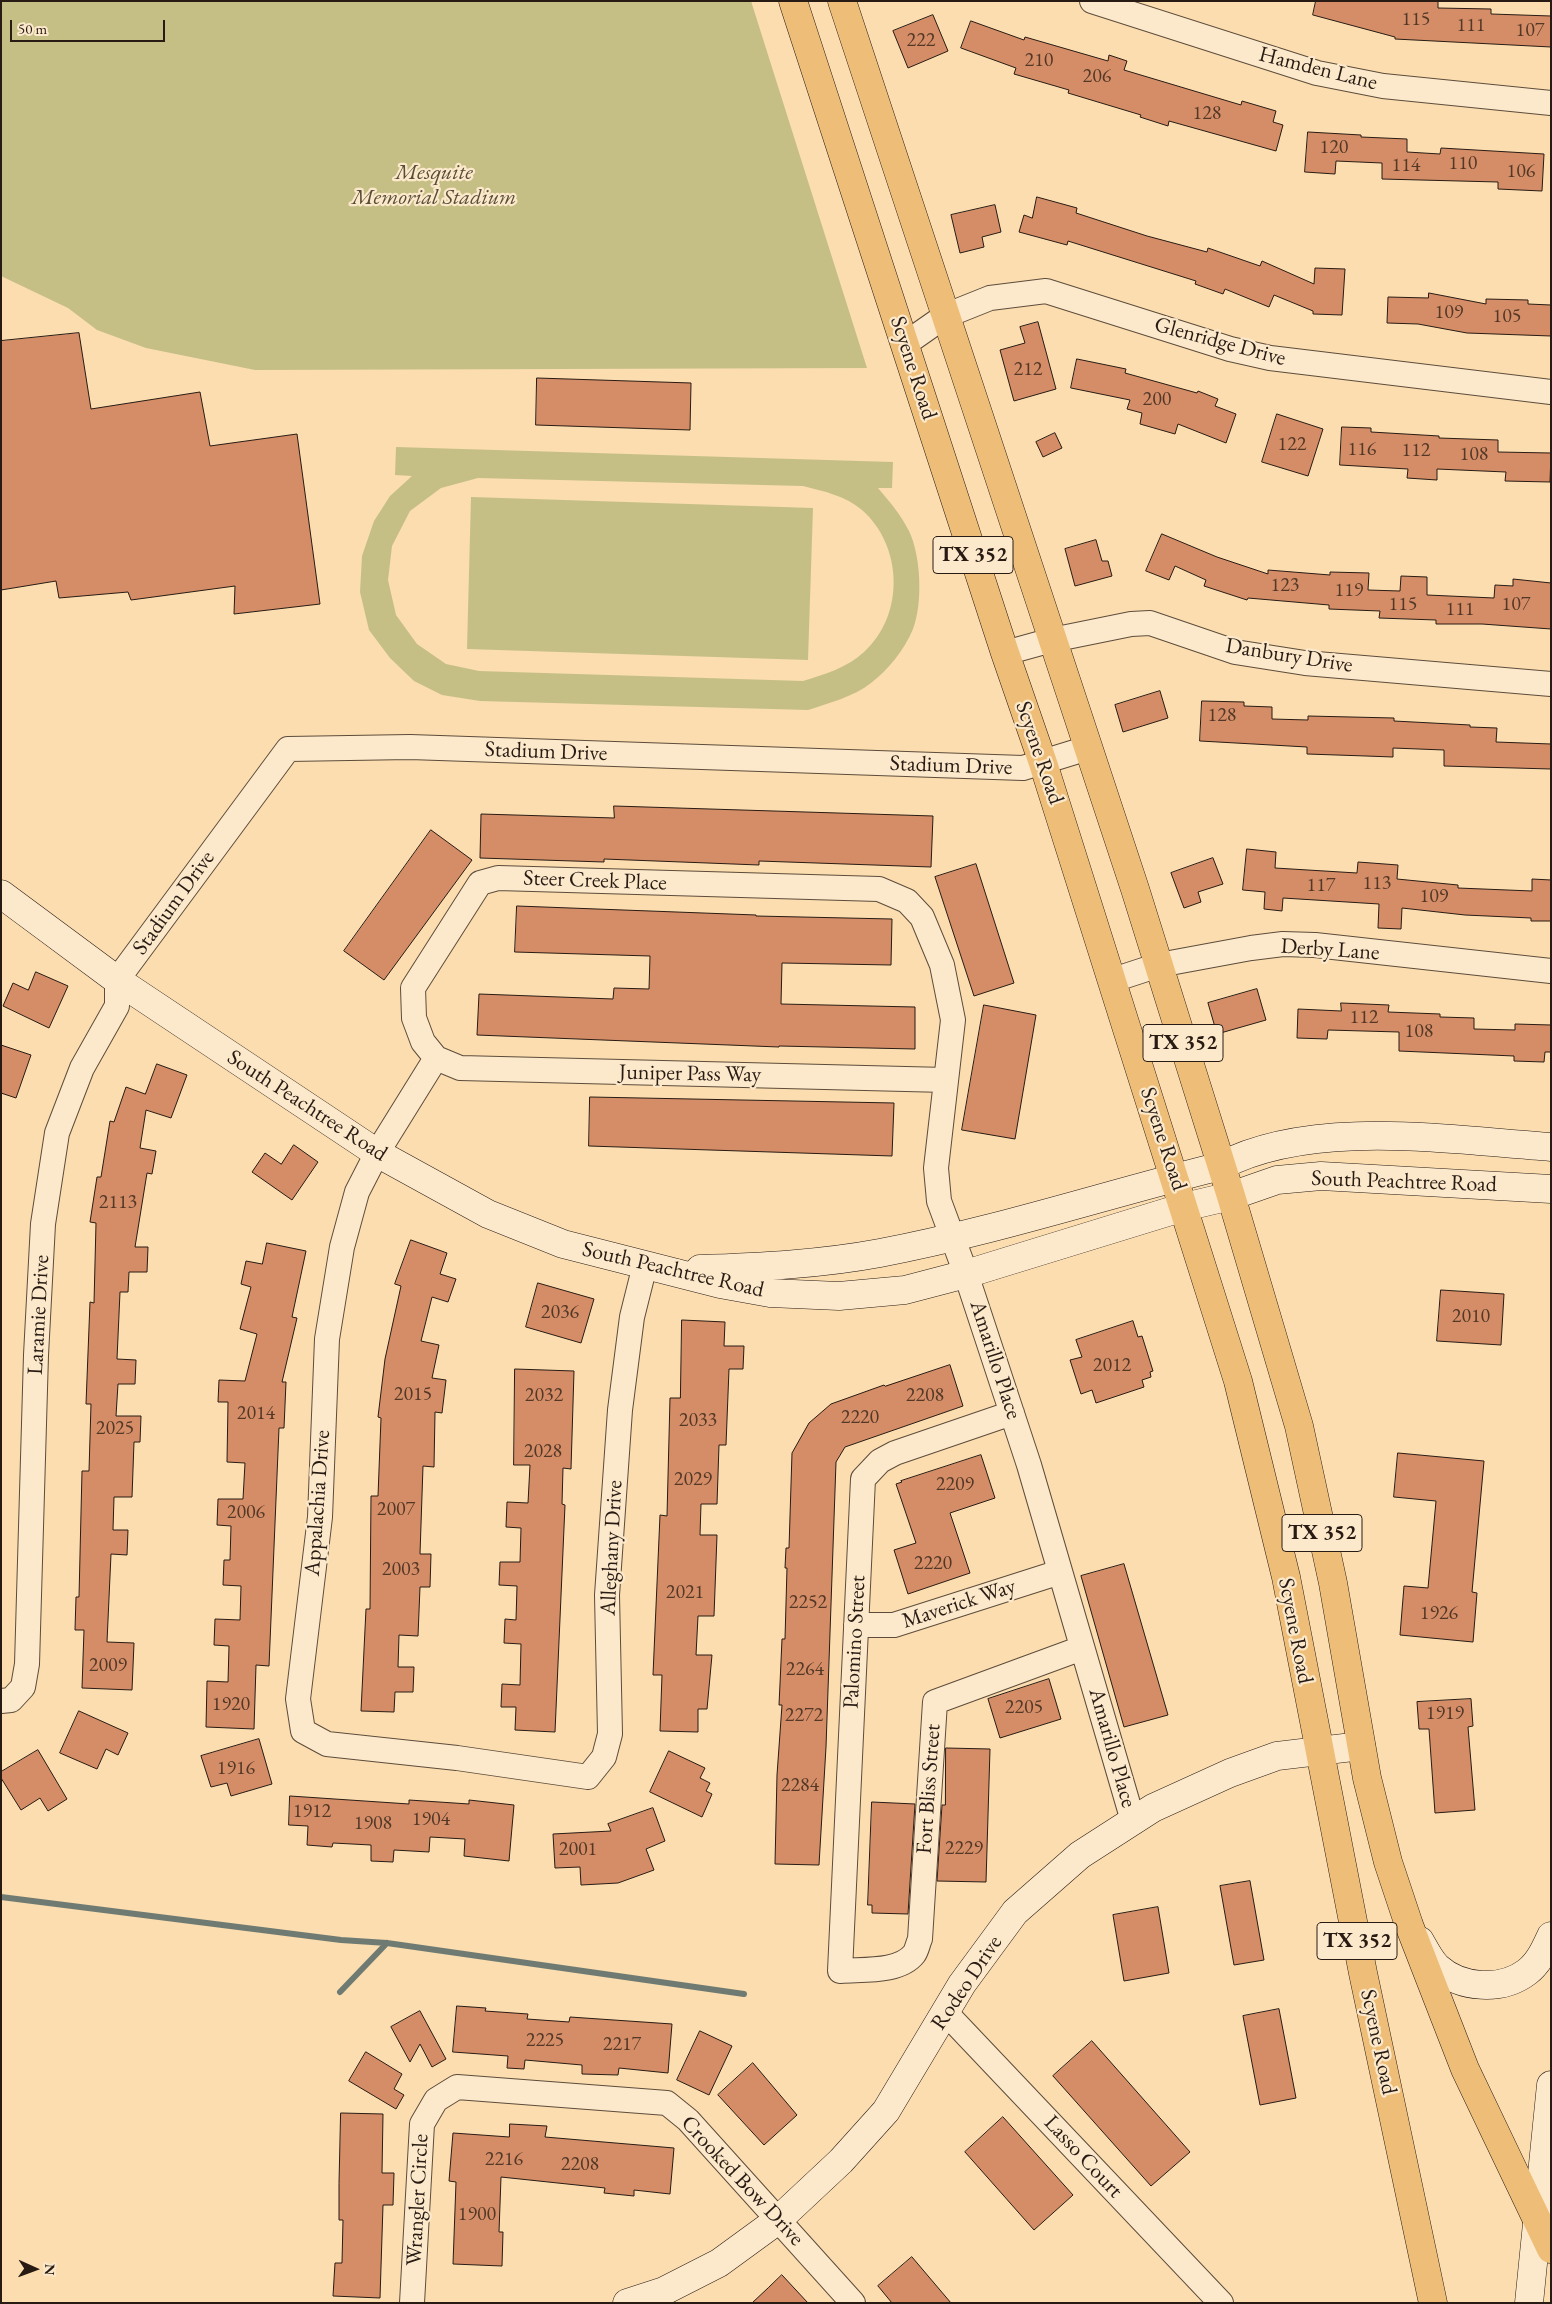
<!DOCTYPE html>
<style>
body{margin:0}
#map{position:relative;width:1552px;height:2304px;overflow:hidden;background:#fbddaf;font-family:"EB Garamond",serif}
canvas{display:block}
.frame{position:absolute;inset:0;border:2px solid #281b14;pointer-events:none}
.north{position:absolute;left:10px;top:2244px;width:50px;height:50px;-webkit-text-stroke:4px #fce9cb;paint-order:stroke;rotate:92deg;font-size:14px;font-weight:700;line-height:20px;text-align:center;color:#281b14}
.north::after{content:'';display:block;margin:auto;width:18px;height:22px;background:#281b14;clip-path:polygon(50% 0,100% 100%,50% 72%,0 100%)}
.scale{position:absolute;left:10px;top:20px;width:155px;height:22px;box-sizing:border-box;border:2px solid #281b14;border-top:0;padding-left:6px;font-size:15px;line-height:18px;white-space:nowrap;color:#281b14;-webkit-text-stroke:4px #fce9cb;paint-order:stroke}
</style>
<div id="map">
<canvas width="1552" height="2304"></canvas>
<div class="frame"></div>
<div class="north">N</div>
<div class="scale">50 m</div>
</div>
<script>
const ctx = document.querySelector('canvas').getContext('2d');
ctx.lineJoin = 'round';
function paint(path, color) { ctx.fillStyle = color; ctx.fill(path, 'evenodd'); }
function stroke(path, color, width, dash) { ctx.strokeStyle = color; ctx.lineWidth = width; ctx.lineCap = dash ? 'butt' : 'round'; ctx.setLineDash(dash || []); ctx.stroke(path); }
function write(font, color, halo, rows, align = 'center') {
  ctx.font = font + ' "EB Garamond",serif'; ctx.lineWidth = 4.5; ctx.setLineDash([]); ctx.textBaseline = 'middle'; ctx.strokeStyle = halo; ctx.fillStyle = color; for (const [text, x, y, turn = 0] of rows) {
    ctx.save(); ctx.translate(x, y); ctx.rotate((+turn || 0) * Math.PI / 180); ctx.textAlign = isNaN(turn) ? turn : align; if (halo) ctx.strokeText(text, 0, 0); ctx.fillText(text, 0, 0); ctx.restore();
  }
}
const green = new Path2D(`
 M1,1H751L867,368L255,370L146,348L97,330L68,308L1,276Z
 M396,447L893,462L892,488H878C890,502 901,515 909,531C921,556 923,603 913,629C905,649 888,670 871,683C853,697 829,703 808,710L480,701L442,695L414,681L390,658L369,630L360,592L362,556L374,521L390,496L412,476L395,475ZM478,478L803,486C823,491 846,496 862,510C903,546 905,615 864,652C847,668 825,674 803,681L479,671L446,664L417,644L396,615L388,580L392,546L410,511L441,488Z
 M471,497L813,508L808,660L467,649Z`);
const stream = new Path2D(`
 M1,1897L341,1940L387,1943L744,1994
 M340,1992L387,1943`);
const building = new Path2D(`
 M1316,1H1438V8L1491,9V14L1551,16V47L1395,39V37L1313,15Z
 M933,15L948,51L908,68L893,31Z
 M971,21L1024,40L1025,37L1108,61L1109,55L1127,61L1124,70L1241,105L1242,101L1276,111L1273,122L1283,125L1276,151L1169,121L1168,126L1140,117L1141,115L1068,93L1069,90L1014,74L1016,68L961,48Z
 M1308,132L1361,135V137L1407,139V152L1440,154L1441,148L1544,154L1542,191L1498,189V182L1382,179V163L1336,161L1335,174L1305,172Z
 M1037,197L1077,208L1076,213L1147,236L1207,252L1208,248L1260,266L1262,261L1314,284L1315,268L1345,269L1342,315L1313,314V311L1274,295L1269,307L1225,289L1223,294L1195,284L1196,281L1068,241L1067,245L1019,232L1024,215L1032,218Z
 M995,205L1001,232L982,237L984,247L960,253L951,215Z
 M1429,293L1486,304V299L1528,300V304L1551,305V336L1467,333L1418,324L1387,323L1388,297L1428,298Z
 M1038,322L1056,389L1014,401L1000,350L1025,343L1020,327Z
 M79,333L91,409L200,392L210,446L297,434L320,604L234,614L235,586L131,600L128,592L59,598L56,581L1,590V341Z
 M1077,359L1126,369L1125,373L1197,393L1198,391L1218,399L1215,406L1236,414L1226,443L1178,424L1175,434L1140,424L1142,413L1127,409L1130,400L1071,388Z
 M537,378L691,383L690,430L536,425Z
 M1277,414L1323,429L1308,476L1262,462Z
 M1342,427L1371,428V432L1439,436V438L1498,440V452L1551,453L1550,482L1505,481L1506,472L1437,469V480L1407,478L1408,469L1340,465Z
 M1055,433L1062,448L1043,457L1036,442Z
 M1162,534L1217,557L1268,574V570L1330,575V572L1369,573L1368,590L1400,591L1401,576L1427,577V595L1494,598L1495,585L1513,586V579L1551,583V629L1482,624H1436V620L1379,618L1380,611L1329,609V605L1248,598L1247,600L1204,586L1206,580L1175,566L1169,580L1146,571Z
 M1096,540L1102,561H1108L1112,576L1075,586L1065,549Z
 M1160,691L1168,718L1123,732L1115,705Z
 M1202,701L1244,702V706L1272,707V719L1308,720V716L1394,718V721L1470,725V727L1497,728L1496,742L1551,744V769L1444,766V750L1393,748V757L1366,756L1307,754V747L1200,741Z
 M614,806L933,816L931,867L759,861V865L604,859V862L480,858L481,814L614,818Z
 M431,830L472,860L384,980L344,951Z
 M1247,849L1276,852L1275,868L1357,873L1358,862L1398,865L1397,879L1458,885V888L1532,891V879L1551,880V921H1531V918L1465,915L1402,908L1401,929L1378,928L1379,904L1283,898L1282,911L1264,909L1265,892L1243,890Z
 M1213,858L1223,884L1198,892L1201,902L1184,908L1171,873Z
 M976,864L1014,983L974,996L935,877Z
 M517,906L756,915V916L892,919L891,965L782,963L781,1004L915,1007V1049L779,1046V1047L477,1035L479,994L613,999L614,988L649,989L650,956L515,952Z
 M36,972L68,986L49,1028L3,1006L13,983L28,990Z
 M1257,989L1266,1020L1217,1034L1208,1003Z
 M1341,1003L1389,1005L1388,1012L1440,1014V1017L1474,1018V1029L1515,1030V1024L1551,1025V1052H1545L1544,1062L1514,1061V1056L1399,1051V1032L1328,1030L1327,1039L1297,1038L1298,1009L1341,1011Z
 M984,1005L1036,1015L1015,1139L962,1130Z
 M1,1045L31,1055L16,1098L1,1093Z
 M157,1064L187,1075L171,1118L146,1110L140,1148L156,1151L152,1174L147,1173L135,1247H148L147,1272H129L128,1292H120L117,1359L136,1360L135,1384H118L116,1416H141L140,1442H134L132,1497H114L113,1530H128L127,1555L111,1554L107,1642L134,1643L132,1690L82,1688L84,1630H75L76,1597H79L82,1471H89L91,1404H86L90,1302L94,1303L96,1223L90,1222L97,1177H101L110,1121L114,1122L126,1087L145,1094Z
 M590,1097L894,1103L892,1156L589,1146Z
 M294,1145L318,1162L292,1200L252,1172L265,1153L281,1164Z
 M411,1240L447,1253L440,1274L456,1279L448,1302L432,1297L421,1341L439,1345L432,1378L446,1380L442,1413L435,1412L434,1467L423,1466L420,1554H431L430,1587H420L418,1636L399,1635L398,1667H414L413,1692H395L394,1712L361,1711L366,1609H370L371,1496H378L381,1418L378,1417L385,1359L401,1286L395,1284Z
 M267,1243L306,1251L292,1317L297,1318L282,1382H286L284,1428H279L269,1666L256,1665L254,1729L206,1727L207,1681L228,1682L229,1646L214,1645L215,1619L240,1620L241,1586L223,1585L224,1560H230L231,1526L217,1525L218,1499H243L245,1463L227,1462L228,1402H218L219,1380L245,1381L257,1334L240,1329L251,1287L241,1284L246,1261L262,1264Z
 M538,1283L594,1299L581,1343L526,1327Z
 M1441,1290L1504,1294L1501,1345L1437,1341Z
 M682,1320L725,1322L724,1346H744L743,1369H729L726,1445H719L717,1504H701L700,1535H717L714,1616H698L696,1655H712L707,1709H698V1732L660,1731L662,1675H653L660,1515L667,1516L670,1398H680Z
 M1133,1321L1138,1337L1142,1336L1153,1371L1150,1372L1151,1377L1142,1380L1144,1387L1096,1403L1092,1390L1081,1394L1070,1360L1082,1357L1076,1340Z
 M950,1365L963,1406L845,1447L836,1462L826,1747L819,1865L775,1864L777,1775L782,1705H779L780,1684L782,1639H785L787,1568H785L786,1548H789L792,1453L809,1423L831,1404L884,1385L885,1386Z
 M515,1369L574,1371L571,1469L563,1468L562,1504L565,1505L555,1732L515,1730L516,1707H501L502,1684L520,1685L521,1644L504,1643L505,1619L516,1620L517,1586L499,1585L500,1562H520L521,1528L506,1527L507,1502L528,1503L530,1465H514Z
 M1398,1453L1484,1461L1472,1592L1477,1593L1473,1642L1400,1635L1404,1586L1428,1588L1436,1501L1394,1497Z
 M981,1455L995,1498L950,1513L970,1573L908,1594L894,1550L916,1543L896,1484L902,1482L901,1481Z
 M1124,1564L1168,1715L1124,1727L1081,1576Z
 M1049,1679L1061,1719L1000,1738L988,1699Z
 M1471,1699L1473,1726L1468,1727L1475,1810L1435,1813L1429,1729H1419L1417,1702Z
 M79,1711L128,1733L118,1755L106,1749L97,1769L60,1753Z
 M259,1739L272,1784L231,1796L227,1783L211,1787L201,1756Z
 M946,1748L990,1749L986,1882L937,1881L942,1805H945Z
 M38,1750L67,1799L48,1811L40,1798L21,1810L1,1778V1772Z
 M669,1751L705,1768L700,1778L710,1783L706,1791L712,1794L702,1817L650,1792Z
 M290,1796L409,1804V1800L469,1804V1800L514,1805L509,1861L464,1856L465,1839L430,1837L429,1852L394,1850L393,1862L371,1861V1845L333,1843L332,1847L307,1845L308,1826L289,1825Z
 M872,1802L915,1804L908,1914L872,1913V1905H868Z
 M653,1808L665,1841L646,1849L654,1870L618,1883L581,1885L580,1867L555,1868L553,1834L611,1831L608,1824Z
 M1250,1881L1264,1960L1234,1965L1220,1886Z
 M1158,1907L1169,1973L1124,1981L1113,1915Z
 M457,2006L486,2008L485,2011L528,2014L527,2019L569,2022L570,2017L672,2024L668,2073L619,2068L618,2075L582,2074V2065L525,2060L524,2069L507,2068L508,2056L453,2052Z
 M1279,2009L1296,2098L1260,2105L1243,2016Z
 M420,2011L446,2059L432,2067L420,2044L410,2062L391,2027Z
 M700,2031L732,2046L709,2095L677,2080Z
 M1092,2041L1190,2152L1151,2186L1053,2076Z
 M366,2052L402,2074L394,2089L404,2095L396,2109L349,2081Z
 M753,2063L797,2115L764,2145L718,2095Z
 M341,2113L383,2114L382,2173H394L393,2205H383L380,2298L333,2296L335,2263H342L343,2220H339V2184Z
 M1003,2117L1073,2195L1034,2230L965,2152Z
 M510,2124L547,2126L545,2137L674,2148L670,2194L634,2190V2196L604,2193L605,2188L501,2177L499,2232H503L502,2266L453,2264L456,2182L449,2181L453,2133L509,2137Z
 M912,2257L951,2303H892L878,2286Z
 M782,2275L808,2303H752L768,2288Z`);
const street = new Path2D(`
 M1092,1L1317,73L1383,86L1551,103
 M905,344L945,316L990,298L1046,291L1230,349L1270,358L1551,392
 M1005,653L1052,640L1131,624L1150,623L1235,652L1305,663L1551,684
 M1113,980L1159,965L1251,948L1283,944L1315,945L1551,971
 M436,1058L377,1153L357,1192L342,1247L327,1339L320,1517L298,1699L303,1731L327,1744L457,1758L588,1777L604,1757L610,1734L607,1595L620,1410L632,1317L645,1265
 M946,1080L460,1068L436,1058L423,1042L414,1018L413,988L480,883L498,878L879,889L907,901L922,917L942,965L953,1020L936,1168L939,1201L966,1274L1029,1465L1133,1821
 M1012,1413L895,1453L880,1461L863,1479L840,1971C862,1969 899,1973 914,1954C917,1950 918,1943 920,1939L935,1702L1082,1648
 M856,1625H894L1060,1572
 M1,1701L11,1700L23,1687L27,1664L36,1355L43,1224L57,1133L82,1068L117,1006V980L288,749L410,747L1023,768L1088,748
 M945,2012L1221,2303
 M412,2303L422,2124L436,2100L457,2087L667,2103L688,2120L853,2303`);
const secondary = new Path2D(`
 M1,894L117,980L377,1153L488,1214L563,1244L720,1284L770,1293L839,1296L905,1290L966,1274L1184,1207L1231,1196L1277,1180L1321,1176L1551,1189
 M700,1269C761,1267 821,1264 880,1253C996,1231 1108,1194 1221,1166C1311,1118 1451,1140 1551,1147
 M1420,1941C1425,1950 1430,1960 1437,1967C1461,1989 1502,1991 1527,1972C1539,1963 1545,1949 1551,1936
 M627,2303L664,2291L719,2263L778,2220L841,2161L886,2111L962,1984L1015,1912L1080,1855L1153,1808L1230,1773L1277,1756L1361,1746
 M1529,2303L1551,2085`);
const primary = new Path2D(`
 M793,1L1005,653L1043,763L1238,1381L1286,1577L1363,1973L1433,2303
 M842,1L1135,889L1231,1196L1299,1426L1333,1583L1367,1778L1388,1862L1409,1925L1465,2069L1551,2249`);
const numberNames = [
 ["115",1416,20],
 ["111",1471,26],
 ["107",1530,31],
 ["222",921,41],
 ["210",1039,61],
 ["206",1097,77],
 ["128",1207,114],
 ["120",1334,148],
 ["110",1463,164],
 ["114",1406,166],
 ["106",1521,172],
 ["109",1449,313],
 ["105",1507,317],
 ["212",1028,370],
 ["200",1157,400],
 ["122",1292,445],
 ["116",1362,450],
 ["112",1416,451],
 ["108",1474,455],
 ["123",1285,586],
 ["119",1349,591],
 ["115",1403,605],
 ["107",1516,605],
 ["111",1460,610],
 ["128",1222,716],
 ["113",1377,884],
 ["117",1321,886],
 ["109",1434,897],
 ["112",1364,1018],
 ["108",1419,1032],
 ["2113",118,1203],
 ["2036",560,1313],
 ["2010",1471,1317],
 ["2012",1112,1366],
 ["2015",413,1395],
 ["2032",544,1396],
 ["2208",925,1396],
 ["2014",256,1414],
 ["2220",860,1418],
 ["2033",698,1421],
 ["2025",115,1429],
 ["2028",543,1452],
 ["2029",693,1480],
 ["2209",955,1485],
 ["2007",396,1510],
 ["2006",246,1513],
 ["2220",933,1564],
 ["2003",401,1570],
 ["2021",685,1593],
 ["2252",808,1603],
 ["1926",1439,1614],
 ["2009",108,1666],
 ["2264",805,1670],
 ["1920",231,1705],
 ["2205",1024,1708],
 ["1919",1445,1714],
 ["2272",804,1716],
 ["1916",236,1769],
 ["2284",800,1786],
 ["1912",312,1812],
 ["1904",431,1820],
 ["1908",373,1824],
 ["2229",964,1849],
 ["2001",578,1850],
 ["2225",545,2041],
 ["2217",622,2045],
 ["2216",504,2160],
 ["2208",580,2165],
 ["1900",477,2215]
];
const shields = [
 [973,555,80],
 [1183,1043,80],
 [1322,1533,80],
 [1357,1941,80]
];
const shieldNames = [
 ["TX 352",973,555],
 ["TX 352",1183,1043],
 ["TX 352",1322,1533],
 ["TX 352",1357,1941]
];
const streetNames = [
 ["Hamden Lane",1318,69,14],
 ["Glenridge Drive",1220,342,15],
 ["Scyene Road",913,368,72],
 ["Danbury Drive",1289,656,9],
 ["Stadium Drive",546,752,2],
 ["Scyene Road",1039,753,71],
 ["Stadium Drive",951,766,2],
 ["Steer Creek Place",595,881,2],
 ["Stadium Drive",174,903,-54],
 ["Derby Lane",1330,950,4],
 ["Juniper Pass Way",690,1074,1],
 ["South Peachtree Road",307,1106,33],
 ["Scyene Road",1163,1139,72],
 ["South Peachtree Road",1404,1182,2],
 ["South Peachtree Road",673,1270,13],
 ["Laramie Drive",39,1315,-87],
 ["Amarillo Place",995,1360,72],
 ["Appalachia Drive",318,1503,-86],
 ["Alleghany Drive",612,1548,-87],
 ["Maverick Way",959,1604,-18],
 ["Scyene Road",1295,1631,79],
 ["Palomino Street",855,1642,-87],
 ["Amarillo Place",1112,1748,74],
 ["Fort Bliss Street",929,1789,-86],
 ["Rodeo Drive",967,1983,-56],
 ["Scyene Road",1378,2042,78],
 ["Lasso Court",1083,2157,47],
 ["Crooked Bow Drive",742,2181,47],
 ["Wrangler Circle",418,2200,-87]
];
const parkNames = [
 ["Mesquite",434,173],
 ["Memorial Stadium",434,198]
];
paint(green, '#c5bf86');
stroke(stream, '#6f7b72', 6);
paint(building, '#d48d66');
stroke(building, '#281b14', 1);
stroke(street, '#5d4c3b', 26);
stroke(secondary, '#281b14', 29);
stroke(primary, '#281b14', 29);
stroke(street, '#fce9cb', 24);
stroke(secondary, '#fce9cb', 28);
stroke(primary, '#eebe78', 28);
write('20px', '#533828', null, numberNames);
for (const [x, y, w] of shields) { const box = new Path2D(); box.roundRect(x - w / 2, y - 18.5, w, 37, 4); ctx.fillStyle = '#fce9cb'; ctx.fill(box); stroke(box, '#281b14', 1); }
write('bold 21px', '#281b14', null, shieldNames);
write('22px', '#281b14', '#fce9cb', streetNames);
write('italic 22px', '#574c36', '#fce9cb', parkNames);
</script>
